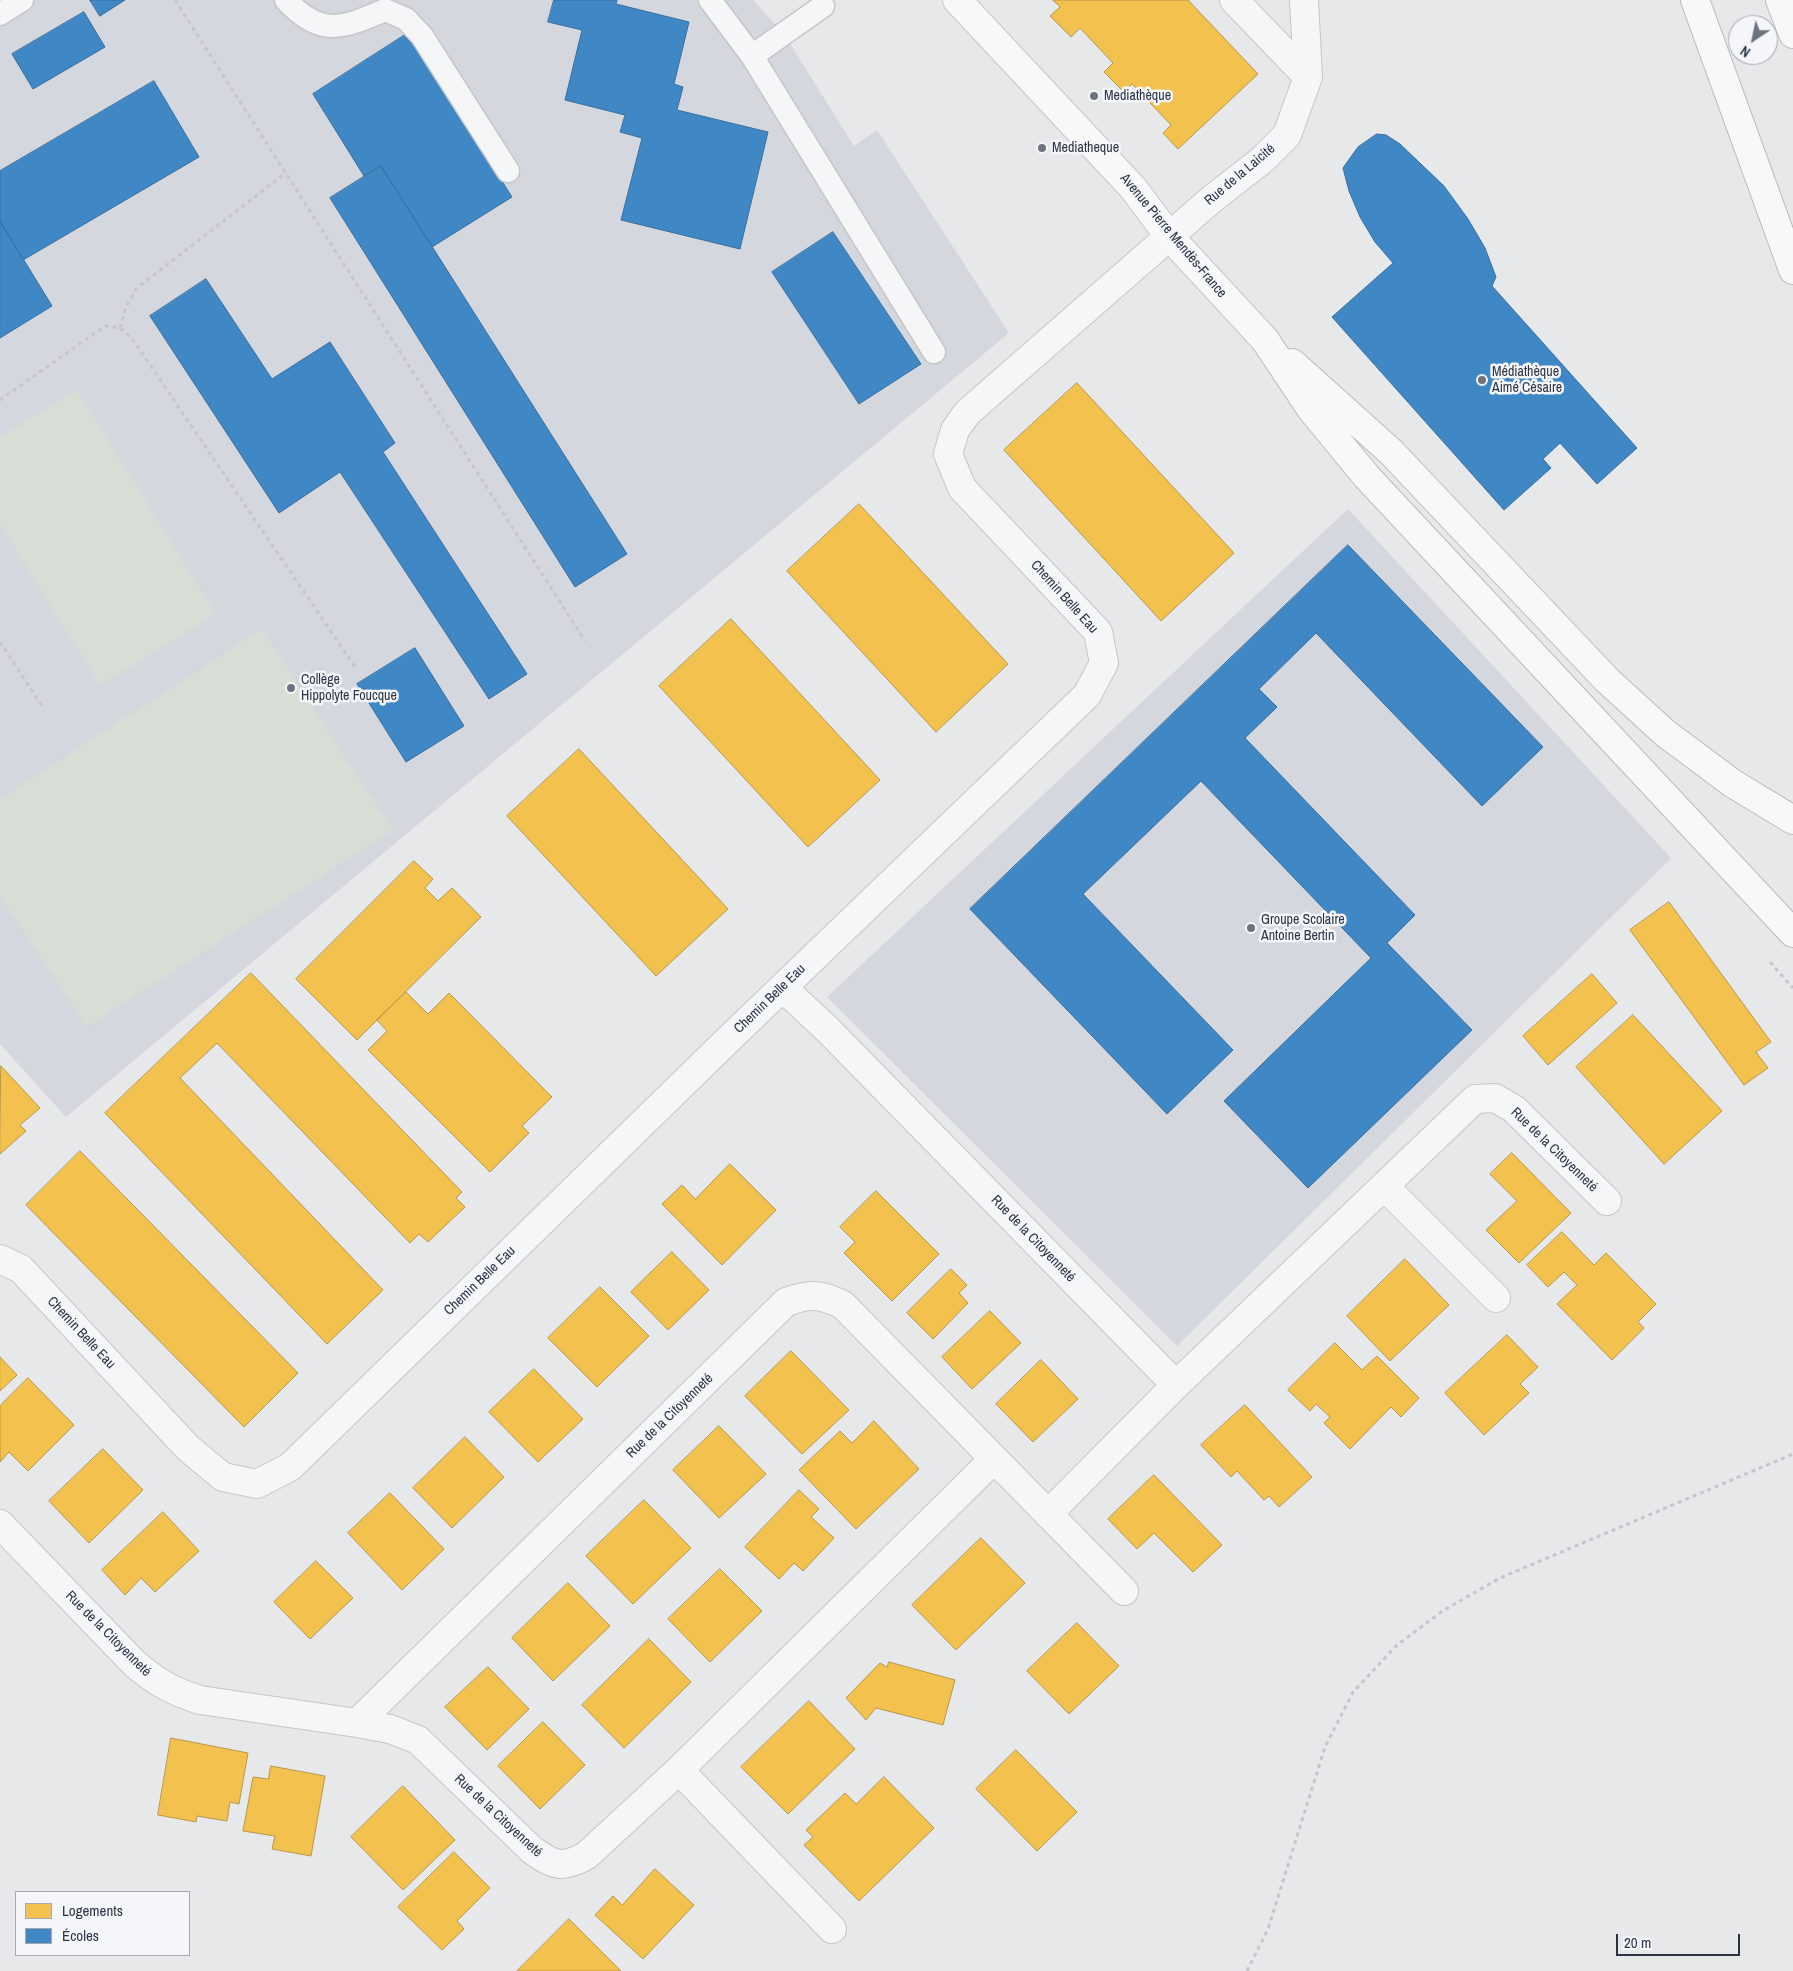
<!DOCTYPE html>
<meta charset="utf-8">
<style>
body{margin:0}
#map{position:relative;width:1793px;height:1971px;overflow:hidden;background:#e6e8ea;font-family:"Archivo Narrow",sans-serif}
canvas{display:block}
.legend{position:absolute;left:15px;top:1891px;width:175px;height:65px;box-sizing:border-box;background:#f4f6f9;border:1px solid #a4a8b1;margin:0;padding:6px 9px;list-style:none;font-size:15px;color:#2b3445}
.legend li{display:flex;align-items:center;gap:10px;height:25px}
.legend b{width:25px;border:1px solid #a4a8b1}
.north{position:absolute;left:1728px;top:15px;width:50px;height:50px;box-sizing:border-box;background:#f4f6f9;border:1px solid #a4a8b1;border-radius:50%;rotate:214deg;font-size:14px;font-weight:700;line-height:20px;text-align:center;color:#2b3445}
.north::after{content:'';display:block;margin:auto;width:18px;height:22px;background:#6c737f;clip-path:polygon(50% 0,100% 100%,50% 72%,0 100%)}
.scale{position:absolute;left:1616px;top:1934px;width:124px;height:22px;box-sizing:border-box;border:2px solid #2b3445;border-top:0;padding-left:6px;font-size:15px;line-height:18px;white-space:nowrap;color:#2b3445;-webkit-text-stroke:4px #f4f6f9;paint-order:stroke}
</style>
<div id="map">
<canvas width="1793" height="1971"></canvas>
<ul class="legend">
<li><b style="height:14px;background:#f2c14e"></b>Logements</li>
<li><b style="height:14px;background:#3f88c5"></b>Écoles</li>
</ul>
<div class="north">N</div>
<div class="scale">20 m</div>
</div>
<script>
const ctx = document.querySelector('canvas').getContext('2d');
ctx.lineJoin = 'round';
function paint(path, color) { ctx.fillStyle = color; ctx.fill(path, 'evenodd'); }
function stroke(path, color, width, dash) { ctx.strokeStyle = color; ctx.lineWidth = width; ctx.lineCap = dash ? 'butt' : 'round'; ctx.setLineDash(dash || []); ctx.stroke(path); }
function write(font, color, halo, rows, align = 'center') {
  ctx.font = font + ' "Archivo Narrow",sans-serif'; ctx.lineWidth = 5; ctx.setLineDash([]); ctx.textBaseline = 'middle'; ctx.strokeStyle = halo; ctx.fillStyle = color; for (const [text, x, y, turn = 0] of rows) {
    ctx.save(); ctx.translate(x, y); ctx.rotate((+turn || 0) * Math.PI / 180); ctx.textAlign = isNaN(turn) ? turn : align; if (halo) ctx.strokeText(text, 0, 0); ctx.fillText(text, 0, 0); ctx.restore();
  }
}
const built = new Path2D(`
 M34,0H753L784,34L854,146L877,130L1009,333L66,1117L0,1044V19Z
 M1348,509L1671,858L1177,1346L827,997Z`);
const green = new Path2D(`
 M77,390L216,614L100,685L0,524V437Z
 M262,629L393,830L87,1027L0,895V799Z`);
const homes = new Path2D(`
 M1053,0H1188L1258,74L1178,149L1163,133L1171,125L1132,84L1124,92L1104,72L1113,63L1080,28L1071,37L1050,16L1060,7Z
 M1077,383L1234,553L1161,621L1004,450Z
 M859,504L1008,664L936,732L787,571Z
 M731,619L880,780L808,847L659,686Z
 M579,749L728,909L656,976L507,816Z
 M414,861L433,879L425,888L438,901L452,888L481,917L357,1040L296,979Z
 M1669,902L1771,1042L1756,1052L1768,1068L1744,1085L1630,930Z
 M251,973L462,1192L456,1198L465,1207L428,1242L419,1234L410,1243L217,1043L180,1078L383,1290L327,1344L105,1113Z
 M1592,974L1617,1003L1548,1065L1523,1036Z
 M406,992L428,1014L449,993L552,1097L522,1126L529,1133L490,1172L368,1050L387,1031L377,1020Z
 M1633,1015L1722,1111L1664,1164L1576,1067Z
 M1,1066L40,1108L20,1125L26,1131L0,1154Z
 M80,1151L298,1373L244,1427L26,1205Z
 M1512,1153L1571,1213L1519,1263L1486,1230L1517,1201L1490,1174Z
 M730,1164L776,1210L722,1265L662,1204L682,1185L695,1199Z
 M876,1191L939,1254L892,1301L844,1253L855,1242L840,1227Z
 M1562,1232L1594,1265L1606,1253L1656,1304L1638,1322L1644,1328L1612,1360L1557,1304L1577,1285L1564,1272L1548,1287L1527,1265Z
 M672,1252L709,1290L668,1330L631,1292Z
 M1405,1259L1449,1305L1390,1361L1347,1316Z
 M951,1269L967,1285L959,1293L968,1303L933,1339L907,1313Z
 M600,1287L649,1336L597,1387L548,1338Z
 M990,1311L1021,1343L972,1389L942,1357Z
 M1507,1335L1538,1367L1520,1384L1529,1393L1484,1435L1445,1393Z
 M1335,1343L1362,1370L1377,1356L1419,1398L1401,1417L1391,1407L1350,1449L1324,1423L1330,1417L1316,1404L1310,1411L1288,1390Z
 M791,1351L849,1410L802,1454L745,1396Z
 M0,1357L17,1375L0,1391Z
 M1041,1360L1078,1399L1033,1442L996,1404Z
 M534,1369L583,1419L538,1462L489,1412Z
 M28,1378L74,1425L28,1471L9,1452L0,1462V1406Z
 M1245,1405L1312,1477L1279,1507L1269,1496L1264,1500L1237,1471L1231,1477L1201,1445Z
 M874,1421L919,1469L856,1529L799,1470L840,1431L852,1443Z
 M719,1426L766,1474L719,1518L673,1470Z
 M465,1437L504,1477L452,1528L413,1488Z
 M103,1449L143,1490L89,1543L49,1501Z
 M1154,1475L1222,1545L1193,1572L1154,1533L1137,1549L1108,1519Z
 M799,1490L819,1509L811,1517L834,1538L803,1571L794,1563L779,1579L745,1547Z
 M390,1493L444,1549L402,1590L348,1533Z
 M644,1500L691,1548L633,1604L586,1556Z
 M163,1512L199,1551L155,1592L141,1578L125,1595L102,1570Z
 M981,1538L1025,1583L956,1650L912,1605Z
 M316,1561L353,1598L310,1639L274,1602Z
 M720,1569L762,1611L710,1662L668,1619Z
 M568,1583L610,1626L553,1681L512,1638Z
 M1077,1623L1119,1666L1069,1714L1027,1671Z
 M649,1639L691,1682L624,1748L582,1705Z
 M889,1662L955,1680L943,1725L876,1708L866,1720L846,1698L880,1663L887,1667Z
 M488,1667L529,1709L487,1750L445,1707Z
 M809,1701L855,1749L788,1814L741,1767Z
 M543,1722L585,1765L540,1809L498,1766Z
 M171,1738L248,1753L239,1804L230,1802L227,1821L197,1816L196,1822L158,1815Z
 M1016,1750L1077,1812L1037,1851L976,1789Z
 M271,1766L325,1776L311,1856L272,1849L275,1836L243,1831L253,1777L268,1779Z
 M884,1777L934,1828L859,1901L804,1845L813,1837L806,1830L845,1793L856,1804Z
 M403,1786L455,1840L403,1890L351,1837Z
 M454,1852L490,1888L457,1921L464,1929L442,1950L398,1907Z
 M655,1869L694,1905L643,1959L595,1915L613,1896L622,1905Z
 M569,1919L621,1971H517Z`);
const schools = new Path2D(`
 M90,0H125L100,16Z
 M554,0H617L616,4L689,22L674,84L683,87L677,110L768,132L740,249L621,220L642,138L620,132L625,115L565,100L582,30L548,22Z
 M84,12L105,47L33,89L12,54Z
 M408,33L512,197L432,247L381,166L364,176L313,94Z
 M154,81L199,157L23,260L0,221V171Z
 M1377,134L1386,135L1400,144L1444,186L1468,219L1485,248L1496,277L1492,286L1637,448L1597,484L1560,443L1543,459L1551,468L1504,510L1332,317L1393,263L1375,242L1360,217L1349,191L1343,168L1358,147Z
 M381,166L627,554L575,587L330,198Z
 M0,221L52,306L0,338Z
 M833,232L921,364L859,404L772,272Z
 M206,279L272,379L330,342L395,443L383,452L527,674L489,699L340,472L279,513L150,316Z
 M1348,545L1543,747L1482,806L1316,633L1259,689L1277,707L1245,738L1415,915L1387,943L1472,1030L1308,1188L1224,1101L1371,958L1201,781L1083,894L1233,1050L1167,1114L970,909Z
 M415,648L464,726L406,762L357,684Z`);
const path = new Path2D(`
 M175,0L585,641
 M120,328L126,307L137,288L287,172
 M0,400L105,326L120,328L131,337L355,667
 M0,642L44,709
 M1770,962L1793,988
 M1247,1971L1268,1929L1325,1747L1353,1692L1397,1645L1444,1610L1500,1578L1793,1454`);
const lane = new Path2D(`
 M286,0C321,38 343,28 385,10L406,19L422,36L508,171
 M710,0L752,56L934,352
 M0,14L22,0
 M752,56L823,6`);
const street = new Path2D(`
 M1234,0L1308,77
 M783,988L828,1030L1176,1385
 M1384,1186L1496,1298
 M0,1259L21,1269L188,1448L223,1477L257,1484L290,1467L734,1034L1087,695L1104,663L1098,632L962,488L948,454L955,430L967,413L1212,199L1262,160L1287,135L1308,77L1304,0
 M1048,1514L1176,1385L1475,1099L1495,1098L1514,1109L1607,1201
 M0,1524L135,1664C156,1682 174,1692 200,1700L357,1723L390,1729L418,1740L532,1850C554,1866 563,1869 587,1855L679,1770L994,1459
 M357,1723L786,1302C810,1293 821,1294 843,1305L1124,1591
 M679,1770L832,1929`);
const secondary = new Path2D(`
 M957,0L1133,188L1169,236L1265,340`);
const highway = new Path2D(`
 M1695,0L1793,270
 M1780,0L1793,34
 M1265,340L1311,409L1367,477L1793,933
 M1292,363L1391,452L1607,680L1665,733L1732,783L1793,820`);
const markers = [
 [1094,96,5,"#6c737f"],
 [1042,148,5,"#6c737f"],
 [1482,380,5,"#6c737f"],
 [291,688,5,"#6c737f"],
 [1251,928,5,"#6c737f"]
];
const poiNames = [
 ["Mediathèque",1104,96],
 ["Mediatheque",1052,148],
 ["Médiathèque",1492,372],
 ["Aimé Césaire",1492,388],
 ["Collège",301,680],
 ["Hippolyte Foucque",301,696],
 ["Groupe Scolaire",1261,920],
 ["Antoine Bertin",1261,936]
];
const streetNames = [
 ["Rue de la Laicité",1240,175,-40],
 ["Avenue Pierre Mendès-France",1173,236,50],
 ["Chemin Belle Eau",1064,597,48],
 ["Chemin Belle Eau",770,999,-44],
 ["Rue de la Citoyenneté",1554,1150,44],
 ["Rue de la Citoyenneté",1033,1239,46],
 ["Chemin Belle Eau",480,1281,-44],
 ["Chemin Belle Eau",81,1333,47],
 ["Rue de la Citoyenneté",670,1416,-44],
 ["Rue de la Citoyenneté",108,1634,45],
 ["Rue de la Citoyenneté",498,1816,43]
];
paint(built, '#d4d7dd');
paint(green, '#d6ded6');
paint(homes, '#f2c14e');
stroke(homes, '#b6974b', 1);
paint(schools, '#3f88c5');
stroke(schools, '#396f9f', 1);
stroke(lane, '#c4c6c8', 25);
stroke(street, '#c4c6c8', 30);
stroke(secondary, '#c4c6c8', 30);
stroke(highway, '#b8bbbf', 30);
stroke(path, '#c5c6ca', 3, [4, 4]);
stroke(lane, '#f5f6f7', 22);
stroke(street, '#f5f6f7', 28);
stroke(secondary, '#f8f8f8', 28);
stroke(highway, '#f8f8f8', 28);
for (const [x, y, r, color] of markers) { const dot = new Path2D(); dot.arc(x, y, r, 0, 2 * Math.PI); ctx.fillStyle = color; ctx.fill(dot); stroke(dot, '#f4f6f9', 2); }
write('14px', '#2b3445', '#f4f6f9', poiNames, 'left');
write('14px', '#2b3445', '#f4f6f9', streetNames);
</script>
